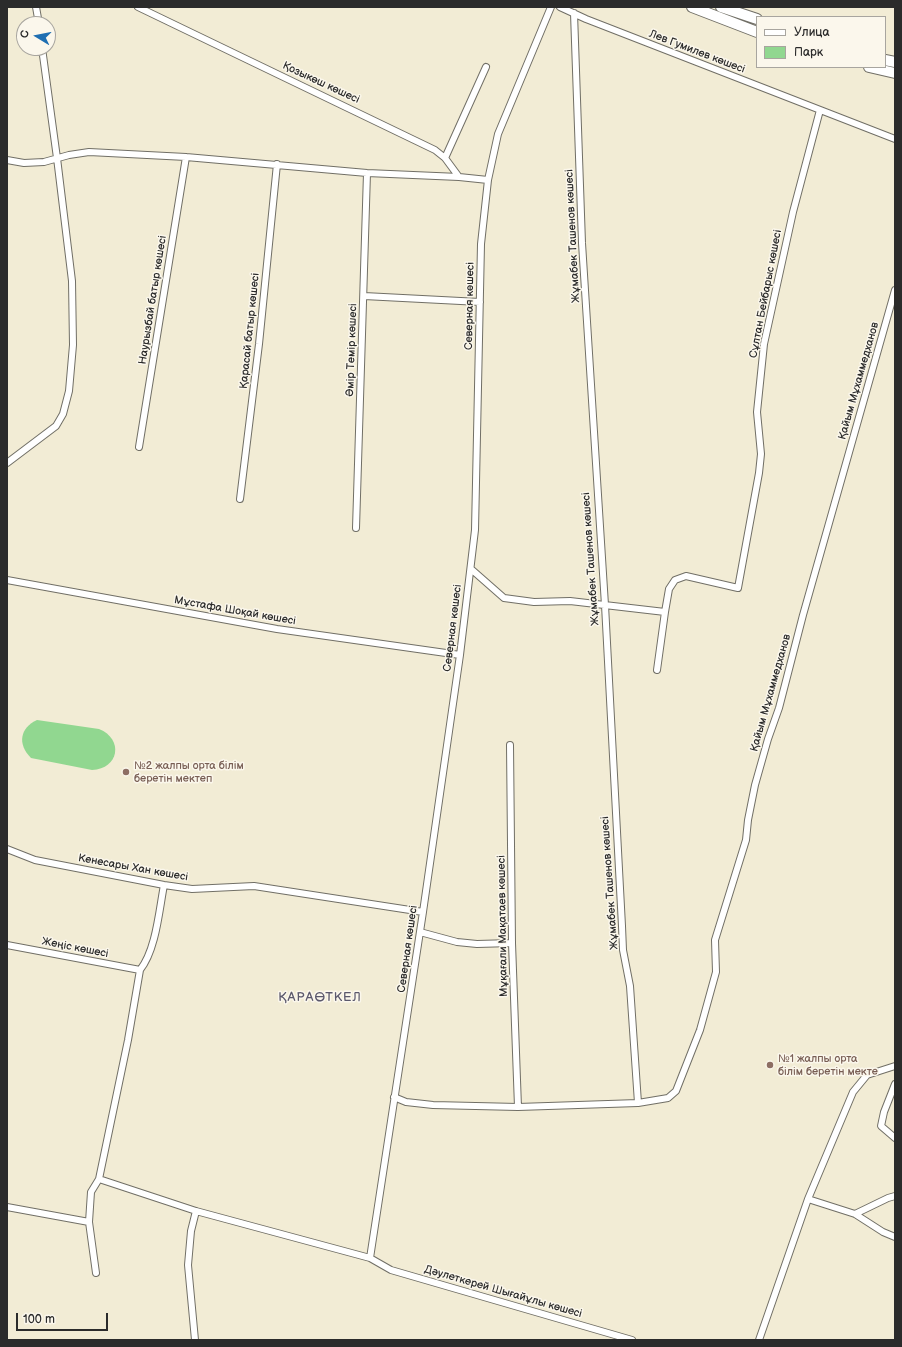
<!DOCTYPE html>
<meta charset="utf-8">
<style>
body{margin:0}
#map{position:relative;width:902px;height:1347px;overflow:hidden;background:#f2ecd5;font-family:"Balsamiq Sans",sans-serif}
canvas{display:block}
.frame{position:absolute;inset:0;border:8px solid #2b2b2b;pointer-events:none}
.legend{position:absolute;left:756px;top:16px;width:130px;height:52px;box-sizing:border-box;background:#fbf7ec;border:1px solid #a8a59f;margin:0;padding:5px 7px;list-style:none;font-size:12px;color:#2b2b2b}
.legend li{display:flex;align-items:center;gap:8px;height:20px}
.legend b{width:20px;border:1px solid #a8a59f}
.north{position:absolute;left:16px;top:16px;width:40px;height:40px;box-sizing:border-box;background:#fbf7ec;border:1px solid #a8a59f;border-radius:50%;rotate:280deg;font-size:11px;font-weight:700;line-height:16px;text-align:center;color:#2b2b2b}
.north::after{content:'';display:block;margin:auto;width:14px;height:18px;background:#1f6fb2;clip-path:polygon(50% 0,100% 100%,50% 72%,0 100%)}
.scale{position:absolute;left:16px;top:1313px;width:92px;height:18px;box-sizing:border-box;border:2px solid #2b2b2b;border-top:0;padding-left:5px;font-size:12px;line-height:14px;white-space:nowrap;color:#2b2b2b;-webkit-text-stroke:3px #fbf7ec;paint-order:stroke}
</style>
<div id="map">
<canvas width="902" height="1347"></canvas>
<div class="frame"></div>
<ul class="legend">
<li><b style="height:5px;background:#fff"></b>Улица</li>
<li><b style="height:11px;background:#91d790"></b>Парк</li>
</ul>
<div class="north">С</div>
<div class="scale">100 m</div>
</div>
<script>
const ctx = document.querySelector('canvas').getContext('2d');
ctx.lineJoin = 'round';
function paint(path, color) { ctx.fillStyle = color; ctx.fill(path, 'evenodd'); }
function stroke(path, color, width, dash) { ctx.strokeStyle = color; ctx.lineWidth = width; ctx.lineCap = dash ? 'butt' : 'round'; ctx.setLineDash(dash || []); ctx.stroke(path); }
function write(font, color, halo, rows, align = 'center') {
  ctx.font = font + ' "Balsamiq Sans",sans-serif'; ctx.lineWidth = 3; ctx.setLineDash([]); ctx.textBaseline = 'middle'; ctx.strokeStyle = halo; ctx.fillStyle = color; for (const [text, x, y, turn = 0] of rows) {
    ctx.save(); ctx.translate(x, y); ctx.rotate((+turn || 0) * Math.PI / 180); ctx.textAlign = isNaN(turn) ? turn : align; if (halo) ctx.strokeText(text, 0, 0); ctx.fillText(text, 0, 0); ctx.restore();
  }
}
const green = new Path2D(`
 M37,720L99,729C124,739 119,769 92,770L31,758C17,744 20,728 37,720Z`);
const minor = new Path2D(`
 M36,7L39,24
 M138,7L435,150L445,158L459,177L488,180
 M560,7L586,19L895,139
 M574,13L582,243L605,605L622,926L623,950L630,986L638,1103
 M445,158L486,67
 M7,160L24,163L44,162L69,155L89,152L186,157L367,173L459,177
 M364,296L480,302
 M139,447L186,157
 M7,463L56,426L63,414L69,391L73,345L72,281L57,158L42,48
 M240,499L259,344L277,164
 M356,528L367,173
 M471,569L504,598L534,602L570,601L665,612L669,589L675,580L686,576L738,588L759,473L761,454L757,412L764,344L793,212L820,110
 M7,580L277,629L460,655
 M657,670L665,612
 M510,745L512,943L518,1107
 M7,849L35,860L164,885L192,889L254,886L423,912
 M420,932L457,942L477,944L512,943
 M7,945L140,970
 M895,1084L884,1112L881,1126L895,1138
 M394,1097L406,1102L433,1105L518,1107L638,1103L668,1098L676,1091L700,1030L716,972L715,940L746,840L748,820L755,785L768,739L779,708L803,615L895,290
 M99,1179L196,1211L370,1258L391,1270L632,1340
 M808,1199L853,1092L867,1075L895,1066
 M7,1207L89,1222
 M855,1214L888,1198L895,1196
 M370,1258L423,912L460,655L475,530L481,244L488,180L498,134L551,7
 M96,1273L89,1222L91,1192L99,1179L128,1040L140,970C156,950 159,911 164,885
 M195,1340L188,1265L191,1231L196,1211
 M759,1340L808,1199L855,1214L883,1232L895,1237`);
const trunk = new Path2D(`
 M692,7L757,32
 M721,7L757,19
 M885,60L895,62
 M869,67L895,73`);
const markers = [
 [126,772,4,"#8d6e63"],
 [770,1065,4,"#8d6e63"]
];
const streetNames = [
 ["Лев Гумилев көшесі",697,52,21],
 ["Қозыкөш көшесі",321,83,25],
 ["Жұмабек Ташенов көшесі",573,236,-93],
 ["Сұлтан Бейбарыс көшесі",766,294,-79],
 ["Наурызбай батыр көшесі",153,300,-81],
 ["Северная көшесі",470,306,-89],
 ["Қарасай батыр көшесі",250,331,-84],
 ["Әмір Темір көшесі",352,350,-88],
 ["Қайым Мұхаммедханов",859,381,-74],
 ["Жұмабек Ташенов көшесі",591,559,-94],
 ["Мұстафа Шоқай көшесі",235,611,10],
 ["Северная көшесі",453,628,-83],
 ["Қайым Мұхаммедханов",771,693,-74],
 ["Кенесары Хан көшесі",133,868,10],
 ["Жұмабек Ташенов көшесі",610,883,-94],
 ["Мұқағали Мақатаев көшесі",503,926,-91],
 ["Жеңіс көшесі",75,948,11],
 ["Северная көшесі",408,949,-82],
 ["Дәулеткерей Шығайұлы көшесі",503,1292,16]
];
const educationNames = [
 ["№2 жалпы орта білім",134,766],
 ["беретін мектеп",134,779],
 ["№1 жалпы орта",778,1059],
 ["білім беретін мекте",778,1072]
];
const quarterNames = [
 ["ҚАРАӨТКЕЛ",320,998]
];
paint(green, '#91d790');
stroke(minor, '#716f66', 8);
stroke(trunk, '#716f66', 12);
stroke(minor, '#fff', 6);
stroke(trunk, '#fff', 10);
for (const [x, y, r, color] of markers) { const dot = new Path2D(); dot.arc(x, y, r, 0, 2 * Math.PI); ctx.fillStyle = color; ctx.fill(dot); stroke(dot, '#fbf7ec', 1.5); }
write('11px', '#2b2b2b', '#fbf7ec', streetNames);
write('11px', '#785e54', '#fbf7ec', educationNames, 'left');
ctx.letterSpacing = '1px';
write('13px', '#5b586c', '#fbf7ec', quarterNames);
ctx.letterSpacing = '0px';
</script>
